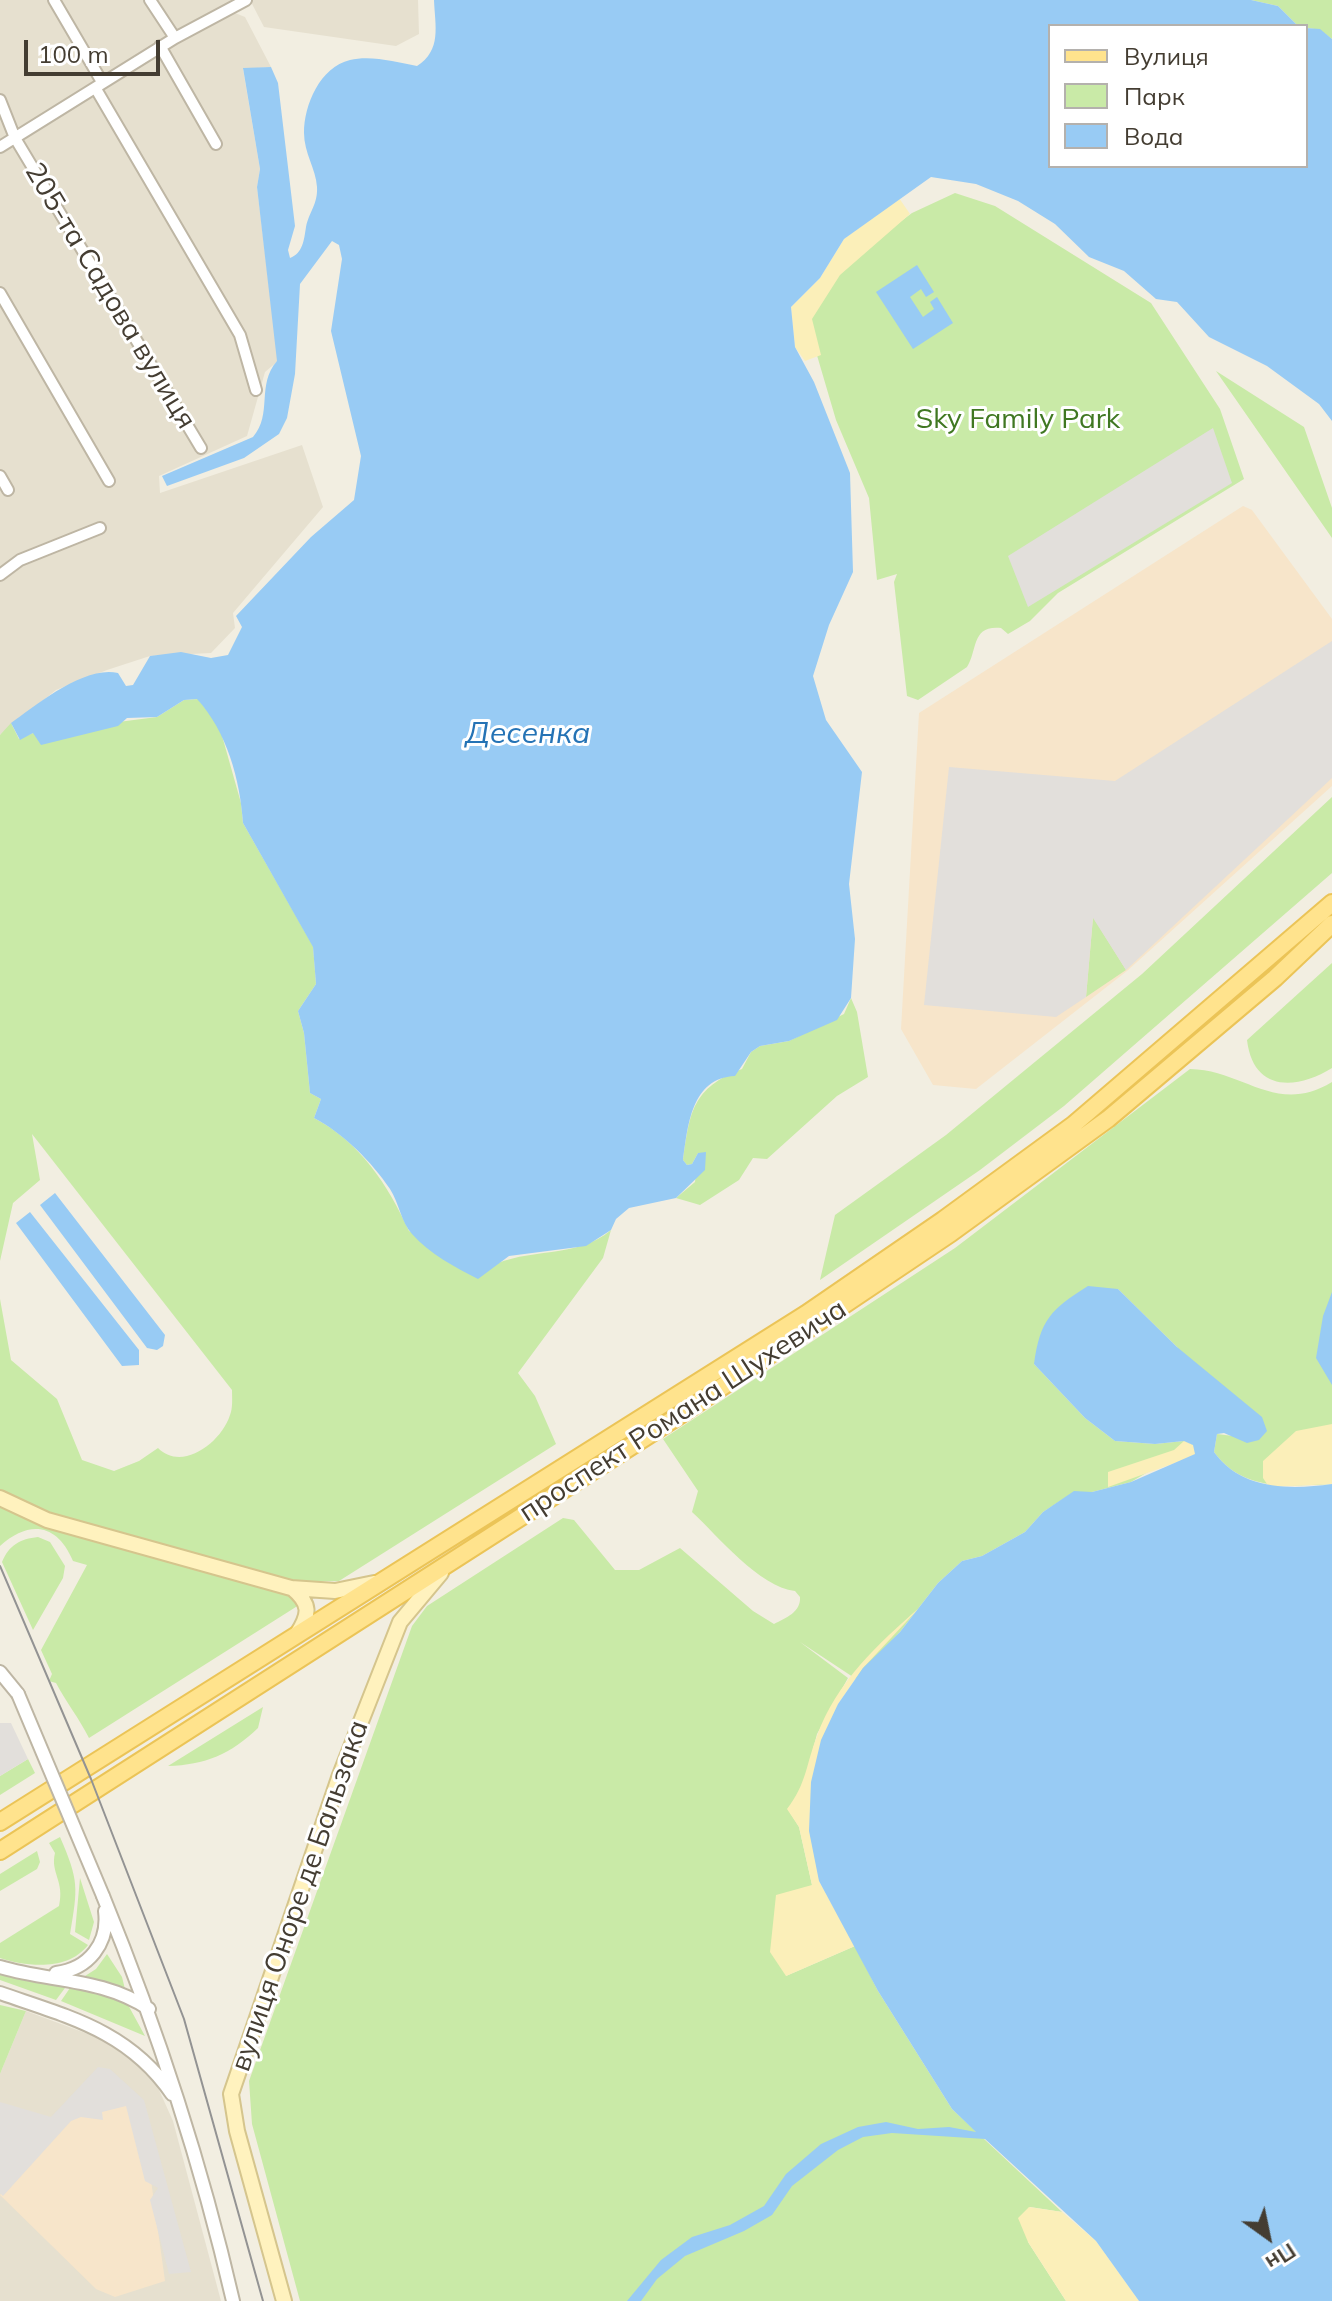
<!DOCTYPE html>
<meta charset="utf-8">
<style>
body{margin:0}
#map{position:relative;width:1332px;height:2301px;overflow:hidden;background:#f2eee1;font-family:Mulish,sans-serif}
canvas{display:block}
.legend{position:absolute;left:1048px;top:24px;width:260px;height:144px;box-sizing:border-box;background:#fff;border:2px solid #b4b1ad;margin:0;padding:10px 14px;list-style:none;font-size:24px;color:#443d32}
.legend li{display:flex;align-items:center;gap:16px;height:40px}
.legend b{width:40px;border:2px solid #b4b1ad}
.north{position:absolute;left:1228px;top:2197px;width:80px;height:80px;-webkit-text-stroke:6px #fff;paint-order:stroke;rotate:147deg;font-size:22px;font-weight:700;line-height:32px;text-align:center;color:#443d32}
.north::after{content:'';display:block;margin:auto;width:28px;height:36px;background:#443d32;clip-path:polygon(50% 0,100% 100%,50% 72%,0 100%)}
.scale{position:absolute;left:24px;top:40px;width:136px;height:36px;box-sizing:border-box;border:4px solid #443d32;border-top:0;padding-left:10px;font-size:24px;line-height:28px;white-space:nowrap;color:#443d32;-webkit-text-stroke:6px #fff;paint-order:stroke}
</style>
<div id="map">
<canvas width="1332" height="2301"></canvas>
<ul class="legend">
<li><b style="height:10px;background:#ffe38d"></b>Вулиця</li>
<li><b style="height:22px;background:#c9eaa7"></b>Парк</li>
<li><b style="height:22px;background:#98cbf4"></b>Вода</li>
</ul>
<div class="north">Пн</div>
<div class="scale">100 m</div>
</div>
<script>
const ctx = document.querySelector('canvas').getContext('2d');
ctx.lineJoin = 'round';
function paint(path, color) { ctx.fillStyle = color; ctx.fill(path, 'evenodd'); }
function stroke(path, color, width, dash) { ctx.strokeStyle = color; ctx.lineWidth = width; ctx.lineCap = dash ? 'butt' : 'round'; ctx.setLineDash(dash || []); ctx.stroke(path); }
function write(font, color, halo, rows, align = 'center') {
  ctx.font = font + ' Mulish,sans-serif'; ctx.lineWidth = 6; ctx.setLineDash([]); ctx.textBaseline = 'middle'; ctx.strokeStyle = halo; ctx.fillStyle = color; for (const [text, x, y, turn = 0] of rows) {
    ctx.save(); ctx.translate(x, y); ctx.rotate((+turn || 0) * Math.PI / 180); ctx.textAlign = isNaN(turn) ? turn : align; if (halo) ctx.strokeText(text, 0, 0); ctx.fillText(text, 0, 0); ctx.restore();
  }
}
const residential = new Path2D(`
 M0,0H248L0,141Z
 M250,0H418L419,34L396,46L264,27Z
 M235,13L245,17L271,67L243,69L260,169L257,187L278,361L265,372L247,436L159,476L160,493L302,445L323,507L233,613L235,628L211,653L150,656L107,670L56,690L0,735V151L157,53Z
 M26,2011L115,2044L155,2081L173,2121L221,2301H0V2074Z`);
const commercial = new Path2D(`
 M1243,506L1252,510L1332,619V786L1127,971L976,1089L933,1085L901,1029L919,713Z
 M105,2076L118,2079L145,2137L165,2281L115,2297L96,2289L0,2195Z`);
const green = new Path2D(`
 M1251,0H1332V39L1320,30L1298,26L1278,6Z
 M955,193L995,206L1151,303L1220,409L1244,479L1058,593L1030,621L1008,634L1001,628C971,625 978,650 967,667L918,700L907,696L894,582L897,574L877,580L869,498L836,420L806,318L851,258L912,213Z
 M1216,371L1304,427L1332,508V538Z
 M198,699L219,725L241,803L243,823L313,946L316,984L298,1011L304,1033L310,1093L321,1099L314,1118C360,1142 388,1185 409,1231L490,1267C526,1247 578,1259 611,1230L603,1258L518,1373L535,1396L556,1444L339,1581L293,1582L127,1539L109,1546L293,1597L299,1605L89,1738C79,1718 66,1702 56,1683L49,1681L52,1674L41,1650L87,1565L73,1561C57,1523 29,1520 0,1546V1299L11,1360L57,1399L82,1460L114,1471L139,1461L158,1448C182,1472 221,1443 230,1415C233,1408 232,1398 232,1390L32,1134L40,1180L13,1203L0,1261V735L11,723L19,739L33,733L157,717L184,700Z
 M1332,797V873L1064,1106L980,1170L820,1280L835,1215L946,1135L1142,974Z
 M1093,917L1126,970L1086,997Z
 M1332,963V1068C1295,1091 1253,1091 1247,1040Z
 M851,998L857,1012L868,1077L837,1096L767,1159L753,1158L739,1180L700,1205L676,1198L695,1182L698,1153L692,1164L687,1165L683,1160C690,1112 692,1088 742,1069L751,1052L760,1046L789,1041L844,1014Z
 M1190,1069C1244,1070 1276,1116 1332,1082V1484C1288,1486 1243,1492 1214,1452L1217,1434L1233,1436L1177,1347L1118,1289L1034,1364L1085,1418L1115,1441L1155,1444L1184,1441L1193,1445L1131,1482L1092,1492H1074L1043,1512L1025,1532L982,1556L962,1561L938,1583L900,1632L856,1679L800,1642L848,1678L817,1734L803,1788L788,1809L799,1827L812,1885L786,1976L855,1946L878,1991L952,2109L1062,2212L1030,2207L1028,2242L1066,2301H300L252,2124L249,2081L412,1626L427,1606L563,1518L574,1520L615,1570H639L680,1548L753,1611L774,1624C786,1618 801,1612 800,1597L795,1591C759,1587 718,1536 692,1512L698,1491L663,1439L955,1248Z
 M38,1537L50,1542L65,1566L63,1578L33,1630L2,1562C9,1545 20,1539 38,1537Z
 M263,1707L258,1728C231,1754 205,1765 168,1766Z
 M28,1759L35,1773L0,1795V1776Z
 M60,1837C79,1881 78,1887 70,1934L88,1945C68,1971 28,1967 0,1958V1943L59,1906C65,1881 50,1873 55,1853L49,1843Z
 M37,1851L40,1862L37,1869L0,1891V1874Z
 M80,1878L94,1922L89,1940L75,1932Z
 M107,1954L122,1977L125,1989L85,1976L96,1969Z
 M0,1975L68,1984L56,2000L0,1980Z
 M72,1985L127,2003L145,2036L61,2001Z
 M0,2005L26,2011L0,2074Z`);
const sand = new Path2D(`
 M899,198L910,214L840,275L812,319L821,355L805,361L795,347L791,307L820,278L844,239Z
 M1332,1424V1484L1269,1487L1263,1478V1461L1296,1431Z
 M1184,1441L1193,1445L1196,1454L1189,1458L1108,1487V1472L1174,1450Z
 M920,1607L863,1668L838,1704L819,1881L855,1946L786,1976L770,1952L776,1895L812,1885L799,1827L787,1809C807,1783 806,1764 817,1736C836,1682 879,1643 920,1607Z
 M1029,2207L1062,2212L1096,2241L1139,2301H1066L1028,2242L1018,2218Z`);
const parking = new Path2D(`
 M1213,428L1232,483L1028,607L1008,556Z
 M1332,641V778L1126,970L1093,918L1086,997L1056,1017L924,1005L949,767L1115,781Z
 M0,1723H11L28,1759L0,1776Z
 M98,2067L110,2069L144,2100L191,2272L169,2274L150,2200L158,2188L145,2181L126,2106L102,2112L103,2120L81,2117L71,2121L3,2196L0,2193V2102L51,2117Z`);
const water = new Path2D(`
 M434,0H1251L1278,6L1298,26H1050V166H1306V28L1320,29L1332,39V421L1319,404L1267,366L1209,337L1177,302L1156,299L1124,271L1089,257L1055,224L1018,201L976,184L931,177L844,239L820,278L791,307L795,347L814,382L850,473L853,572L829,625L813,676L826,720L862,772L849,884L855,939L851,998L837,1020L789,1041L760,1046L751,1052L735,1076C691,1078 688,1126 683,1160L687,1165L692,1164L698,1153L706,1152L705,1170L676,1198L629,1208L616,1219L611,1230L586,1246L509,1256L478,1279C453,1266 431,1255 412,1234C401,1222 399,1203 390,1189C372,1162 343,1133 314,1118L321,1099L310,1093L304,1033L298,1011L316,984L313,947L243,823C240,779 227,732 197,699L184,700L157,717L127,718L118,726L41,745L33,733L20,740L11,723C36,705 85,665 118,673L126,686L133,685L150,656L181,652L211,658L228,655L242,627L236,616L311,537L354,500L361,456L331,331L342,259L339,245L332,241L300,284L295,374L287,418L279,434L244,458L167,486L162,476L253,437C273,414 256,385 277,361L257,187L260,169L243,68L271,67L278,83L295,226L288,250L290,258C303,253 304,240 306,227C309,212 318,204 317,187C316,169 304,153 304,133C304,105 320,67 350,60C371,55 396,62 417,66C442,50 435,26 434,0Z
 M917,265L934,292L926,297L921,289L910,297L923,317L934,309L930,302L937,297L953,323L913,349L876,292Z
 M55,1193L165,1335L163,1346L157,1350L147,1348L40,1205Z
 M30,1212L139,1350V1365L122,1366L16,1223Z
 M1088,1286L1118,1289L1177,1347L1262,1417L1267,1431L1259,1440L1247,1443L1224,1433L1217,1434L1214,1452C1241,1490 1290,1490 1332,1484V2301H1139L1096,2241L985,2139L892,2133L863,2137L838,2150L792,2186L772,2215L744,2231L685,2256L657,2279L641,2301H627L661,2260L692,2237L730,2225L764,2206L786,2174L821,2144L858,2127L886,2122L918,2129L949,2127L976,2132L952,2109L878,1991L819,1881L809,1831L811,1782L821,1740L838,1704L863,1668L900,1632L938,1583L962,1561L982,1556L1025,1532L1043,1512L1074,1491L1092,1492L1131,1482L1195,1454L1193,1445L1184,1441L1155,1444L1115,1441L1085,1418L1034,1364C1040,1320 1051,1309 1088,1286Z
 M1332,1292V1385L1316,1358L1323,1316Z`);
const minor = new Path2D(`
 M54,0L102,82
 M150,0L175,38
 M160,46L216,144
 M96,89L240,335L256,390
 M0,100L15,138L201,448
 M0,147L175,38L246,0
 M0,293L109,481
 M0,476L8,490
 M0,575L20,560L100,528`);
const tertiary = new Path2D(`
 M0,1672L18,1694
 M103,1896C157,2028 201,2162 233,2301
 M0,1967C50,1982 103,1978 149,2009
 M56,1973C89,1969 109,1943 105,1911
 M0,1993C69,2017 129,2031 172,2094`);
const secondary = new Path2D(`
 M0,1498L47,1520L291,1588L335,1591L374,1583
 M292,1588C311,1604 310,1614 297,1634
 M284,2301L237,2131L231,2094L340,1775L400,1622L441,1573`);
const primary = new Path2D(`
 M0,1822L806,1314L943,1220L1073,1125L1332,903
 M0,1851L680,1415L951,1233L1108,1119L1275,978L1332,924`);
const tram = new Path2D(`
 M0,1566L91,1779L184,2019L263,2301`);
const tertiaryBridge = new Path2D(`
 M18,1694L103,1896`);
const streetNames = [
 ["205-та Садова вулиця",110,296,59],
 ["проспект Романа Шухевича",683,1411,-33],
 ["вулиця Оноре де Бальзака",300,1896,-71]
];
const parkNames = [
 ["Sky Family Park",1018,420]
];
const waterNames = [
 ["Десенка",528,734]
];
paint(residential, '#e6e0cf');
paint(commercial, '#f7e5ca');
paint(green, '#c9eaa7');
paint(sand, '#fbefb9');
paint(parking, '#e2dfdb');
paint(water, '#98cbf4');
stroke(minor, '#beb6a4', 14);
stroke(tertiary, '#beb6a4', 16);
stroke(secondary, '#d5c58d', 18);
stroke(primary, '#ebc457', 20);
stroke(minor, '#fff', 10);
stroke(tertiary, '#fff', 12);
stroke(secondary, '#fff2be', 14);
stroke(primary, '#ffe38d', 16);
stroke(tram, '#939393', 2);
stroke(tertiaryBridge, '#beb6a4', 16, []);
stroke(tertiaryBridge, '#fff', 12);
write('28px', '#443d32', '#fff', streetNames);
write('28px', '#407822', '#fff', parkNames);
write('italic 30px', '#2573b5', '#fff', waterNames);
</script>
